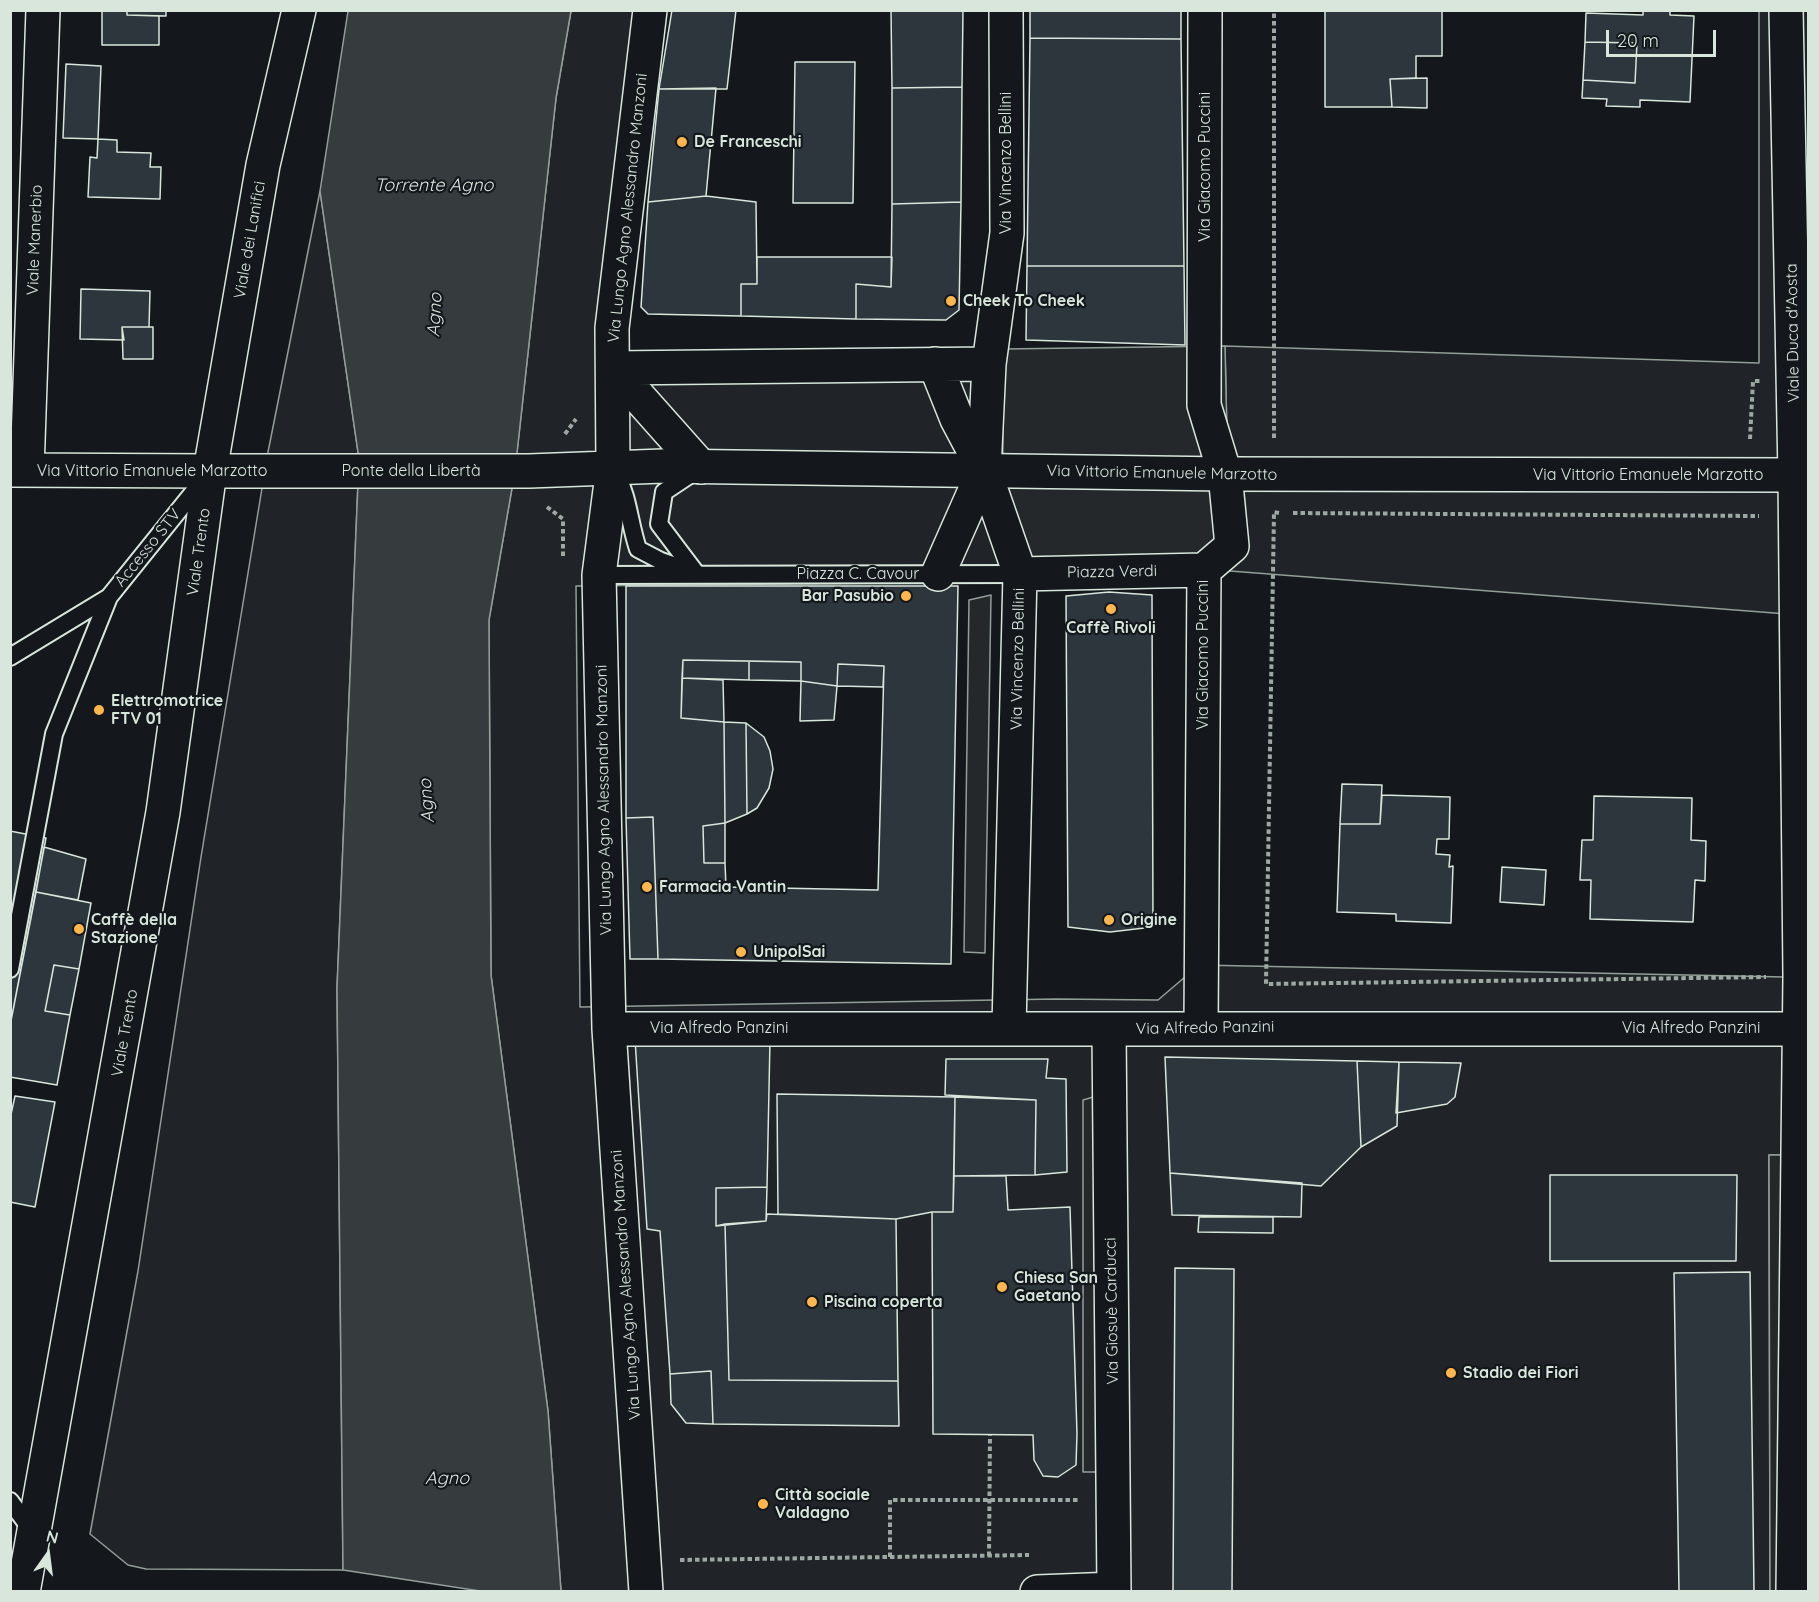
<!DOCTYPE html>
<meta charset="utf-8">
<style>
body{margin:0}
#map{position:relative;width:1819px;height:1602px;overflow:hidden;background:#14181c;font-family:Quicksand,sans-serif}
canvas{display:block}
.frame{position:absolute;inset:0;border:12px solid #d8e6dc;pointer-events:none}
.north{position:absolute;left:18px;top:1524px;width:60px;height:60px;-webkit-text-stroke:4px #14181c;paint-order:stroke;rotate:14deg;font-size:16px;font-weight:700;line-height:24px;text-align:center;color:#d8e6dc}
.north::after{content:'';display:block;margin:auto;width:21px;height:27px;background:#d8e6dc;clip-path:polygon(50% 0,100% 100%,50% 72%,0 100%)}
.scale{position:absolute;left:1606px;top:30px;width:110px;height:27px;box-sizing:border-box;border:3px solid #d8e6dc;border-top:0;padding-left:8px;font-size:18px;line-height:21px;white-space:nowrap;color:#d8e6dc;-webkit-text-stroke:4px #14181c;paint-order:stroke}
</style>
<div id="map">
<canvas width="1819" height="1602"></canvas>
<div class="frame"></div>
<div class="north">N</div>
<div class="scale">20 m</div>
</div>
<script>
const ctx = document.querySelector('canvas').getContext('2d');
ctx.lineJoin = 'round';
function paint(path, color) { ctx.fillStyle = color; ctx.fill(path, 'evenodd'); }
function stroke(path, color, width, dash) { ctx.strokeStyle = color; ctx.lineWidth = width; ctx.lineCap = dash ? 'butt' : 'round'; ctx.setLineDash(dash || []); ctx.stroke(path); }
function write(font, color, halo, rows, align = 'center') {
  ctx.font = font + ' Quicksand,sans-serif'; ctx.lineWidth = 4.5; ctx.setLineDash([]); ctx.textBaseline = 'middle'; ctx.strokeStyle = halo; ctx.fillStyle = color; for (const [text, x, y, turn = 0] of rows) {
    ctx.save(); ctx.translate(x, y); ctx.rotate((+turn || 0) * Math.PI / 180); ctx.textAlign = isNaN(turn) ? turn : align; if (halo) ctx.strokeText(text, 0, 0); ctx.fillText(text, 0, 0); ctx.restore();
  }
}
const green = new Path2D(`
 M571,11H639L598,362L1002,349L1003,471L1000,582L576,586L580,1007L1056,999L1158,1000L1199,965L1785,977L1787,614L1230,571L1225,346L1759,363V11H1808V1591L1782,1155H1769L1770,1591L561,1592L548,1411L491,975L489,619L515,471L556,98Z
 M320,191L359,459L337,988L343,1570L146,1569L128,1565L90,1534L138,1271L201,857L268,452Z`);
const parking = new Path2D(`
 M1225,346L1230,571L1000,582L1003,471L1002,349Z
 M991,595L985,953L964,952L969,600Z
 M1100,1095V1472H1083V1100Z
 M1769,1155H1782L1784,1592L1770,1591Z`);
const water = new Path2D(`
 M348,11H571L556,98L515,471L489,620L491,975L548,1411L561,1591H480L343,1570L337,988L359,459L320,191Z`);
const building = new Path2D(`
 M102,10H127V15L159,16V45H102Z
 M127,10H166V16L127,15Z
 M672,10H736L727,89H659Z
 M891,10H963L962,87L892,88Z
 M1030,10H1181V39L1030,38Z
 M1325,10H1442V56H1416V78L1390,79L1392,107H1325Z
 M1643,10H1670V15L1694,16L1690,102L1640,100V107L1606,106L1607,99L1582,98L1583,80L1635,83L1637,43L1585,42L1586,13L1643,15Z
 M1030,38L1181,39L1184,266H1027Z
 M1585,42L1637,43L1635,83L1583,80Z
 M795,62H855L853,203H793Z
 M66,64L101,66L98,139L63,138Z
 M1427,78V108L1392,107L1390,79Z
 M962,87L961,202L892,204V88Z
 M716,88L706,196L648,202L659,89Z
 M98,139L117,140V152L151,153L150,167H161L160,199L88,197L90,157L97,158Z
 M706,196L756,202L757,284H741V316L648,314L641,307L648,202Z
 M961,202L959,310L946,320L856,319V284L891,287L892,204Z
 M757,257H892L891,287L856,284V319L741,316V284H757Z
 M1027,266H1184L1185,345L1026,340Z
 M81,289L150,291L149,327H122L124,340L80,339Z
 M122,327H153V359H123Z
 M626,586H958L951,964L658,959L653,817L626,818ZM683,660L801,662V681L837,686L838,664L884,666L878,890L726,887L725,863H704L703,826L725,823L724,722L681,718Z
 M1109,592L1152,595L1153,927L1110,932L1068,927L1066,596Z
 M683,660L749,661V680L682,678Z
 M749,661L801,662V681L749,680Z
 M838,664L884,666L883,687L837,686Z
 M682,678L723,680L724,722L681,718Z
 M801,681L837,686L834,720L800,721Z
 M724,722L746,723L747,814L725,823Z
 M746,723L764,737L770,751L773,769L769,788L757,808L747,814Z
 M1342,784L1382,785L1380,824H1340Z
 M1382,795L1450,797L1449,839H1437L1436,854L1450,855L1449,867L1453,866L1451,923L1396,921V914L1337,912L1340,824H1380Z
 M1594,796L1692,798L1691,840L1706,841L1705,881L1695,880L1693,922L1590,919L1591,880H1580L1582,840H1593Z
 M653,817L658,959H630L626,818Z
 M725,823V863H704L703,826Z
 M10,831L46,838L10,1026Z
 M44,847L86,859L78,900L36,892Z
 M1502,867L1546,870L1544,905L1500,902Z
 M36,892L91,903L79,969L54,965L45,1011L70,1015L57,1085L10,1077V1026Z
 M54,965L79,969L70,1015L45,1011Z
 M635,1039L770,1040L767,1187L716,1188V1226L725,1224L729,1380L898,1381L899,1426L713,1424L711,1371L670,1374L660,1231L647,1229Z
 M1165,1057L1357,1061L1361,1147L1321,1186L1170,1173Z
 M946,1059H1048L1046,1078L1066,1079L1067,1172L1035,1175L1036,1100L945,1095Z
 M1357,1061L1399,1062L1397,1126L1361,1147Z
 M1399,1062L1461,1063L1455,1097L1447,1104L1396,1113Z
 M777,1094L955,1097L953,1212H932L896,1219L778,1214Z
 M15,1096L55,1102L35,1207L10,1202V1119Z
 M955,1097L1036,1100L1035,1175L954,1176Z
 M1170,1173L1302,1183L1301,1217L1172,1215Z
 M1550,1175H1737L1736,1261H1550Z
 M954,1176H1006L1008,1210L1070,1207L1077,1434L1076,1465L1058,1477L1043,1476L1034,1460L1033,1435L933,1434L932,1212H953Z
 M767,1187L766,1221L716,1226V1188Z
 M767,1214L896,1219L898,1381L729,1380L725,1224L766,1221Z
 M1199,1217H1273V1233L1198,1232Z
 M1175,1268L1234,1269L1232,1592H1173Z
 M1750,1272L1754,1592H1679L1674,1273Z
 M711,1371L713,1424L686,1423L671,1404L670,1374Z`);
const path = new Path2D(`
 M565,434L576,419
 M1274,438V10
 M1750,439L1753,381H1760
 M547,507L563,519V557
 M1279,513L1274,512L1266,984L1766,977
 M1293,513L1759,516
 M989,1556L990,1435
 M890,1557V1500H1078
 M680,1560L1029,1555`);
const service = new Path2D(`
 M616,473C629,499 629,522 638,549L661,561L681,568
 M696,573L659,524L664,492L697,470
 M599,575L1020,574
 M10,657L109,597
 M10,969L54,734L109,597L204,479
 M10,1501L33,1532`);
const minor = new Path2D(`
 M1006,10L1007,233L989,364L984,470L1020,574L1009,1027
 M935,364L957,419L983,468
 M613,368L989,364
 M613,368L701,467
 M613,467L599,575L609,1029L646,1592
 M10,470L210,471
 M27,470L43,10
 M938,574L984,470
 M1020,574L1204,570
 M1201,1027L1204,570L1232,546L1225,474L1204,405L1205,10
 M609,1029H1801
 M1109,1030L1114,1592
 M1037,1592L1114,1589`);
const tertiary = new Path2D(`
 M1786,10L1795,475L1800,976L1793,1592
 M613,467L612,328L650,10
 M210,471H529L663,466L1225,474L1795,475`);
const secondary = new Path2D(`
 M23,1592L163,812L210,471L263,165L299,10`);
const markers = [
 [682,142,6,"#ffb74d"],
 [951,301,6,"#ffb74d"],
 [906,596,6,"#ffb74d"],
 [1111,609,6,"#ffb74d"],
 [99,710,6,"#ffb74d"],
 [647,887,6,"#ffb74d"],
 [1109,920,6,"#ffb74d"],
 [79,929,6,"#ffb74d"],
 [741,952,6,"#ffb74d"],
 [1002,1287,6,"#ffb74d"],
 [812,1302,6,"#ffb74d"],
 [1451,1373,6,"#ffb74d"],
 [763,1504,6,"#ffb74d"]
];
const poiNames = [
 ["De Franceschi",694,142],
 ["Cheek To Cheek",963,301],
 ["Bar Pasubio",894,596,"right"],
 ["Caffè Rivoli",1111,628,"center"],
 ["Elettromotrice",111,701],
 ["FTV 01",111,719],
 ["Farmacia Vantin",659,887],
 ["Caffè della",91,920],
 ["Stazione",91,938],
 ["Origine",1121,920],
 ["UnipolSai",753,952],
 ["Chiesa San",1014,1278],
 ["Gaetano",1014,1296],
 ["Piscina coperta",824,1302],
 ["Stadio dei Fiori",1463,1373],
 ["Città sociale",775,1495],
 ["Valdagno",775,1513]
];
const streetNames = [
 ["Via Vincenzo Bellini",1006,163,-90],
 ["Via Giacomo Puccini",1205,167,-90],
 ["Via Lungo Agno Alessandro Manzoni",628,208,-84],
 ["Viale Manerbio",35,240,-88],
 ["Viale dei Lanifici",250,240,-80],
 ["Viale Duca d'Aosta",1793,333,-91],
 ["Via Vittorio Emanuele Marzotto",152,471],
 ["Ponte della Libertà",411,471],
 ["Via Vittorio Emanuele Marzotto",1162,473,1],
 ["Via Vittorio Emanuele Marzotto",1648,475],
 ["Accesso STV",148,548,-51],
 ["Viale Trento",199,552,-82],
 ["Piazza Verdi",1112,572,-1],
 ["Piazza C. Cavour",858,574],
 ["Via Giacomo Puccini",1203,655,-90],
 ["Via Vincenzo Bellini",1018,659,-89],
 ["Via Lungo Agno Alessandro Manzoni",604,800,-91],
 ["Via Alfredo Panzini",719,1028],
 ["Via Alfredo Panzini",1205,1028,-1],
 ["Via Alfredo Panzini",1691,1028],
 ["Viale Trento",125,1033,-80],
 ["Via Lungo Agno Alessandro Manzoni",626,1285,-94],
 ["Via Giosuè Carducci",1112,1311,-91]
];
const waterNames = [
 ["Torrente Agno",434,186],
 ["Agno",435,315,-87],
 ["Agno",427,801,-94],
 ["Agno",447,1479]
];
paint(green, '#202428');
stroke(green, '#939e99', 1.5);
paint(parking, '#24282b');
stroke(parking, '#939e99', 1.5);
paint(water, '#363b3e');
stroke(water, '#939e99', 1.5);
paint(building, '#2c363c');
stroke(building, '#d8e6dc', 1.5);
stroke(service, '#d8e6dc', 20);
stroke(minor, '#d8e6dc', 36);
stroke(tertiary, '#d8e6dc', 36);
stroke(secondary, '#d8e6dc', 36);
stroke(path, '#9da8a2', 4, [4.5, 3]);
stroke(service, '#14181c', 16);
stroke(minor, '#14181c', 33);
stroke(tertiary, '#14181c', 33);
stroke(secondary, '#14181c', 33);
for (const [x, y, r, color] of markers) { const dot = new Path2D(); dot.arc(x, y, r, 0, 2 * Math.PI); ctx.fillStyle = color; ctx.fill(dot); stroke(dot, '#14181c', 2); }
write('bold 16px', '#d8e6dc', '#14181c', poiNames, 'left');
write('16px', '#d8e6dc', '#14181c', streetNames);
write('italic 18px', '#d8e6dc', '#14181c', waterNames);
</script>
